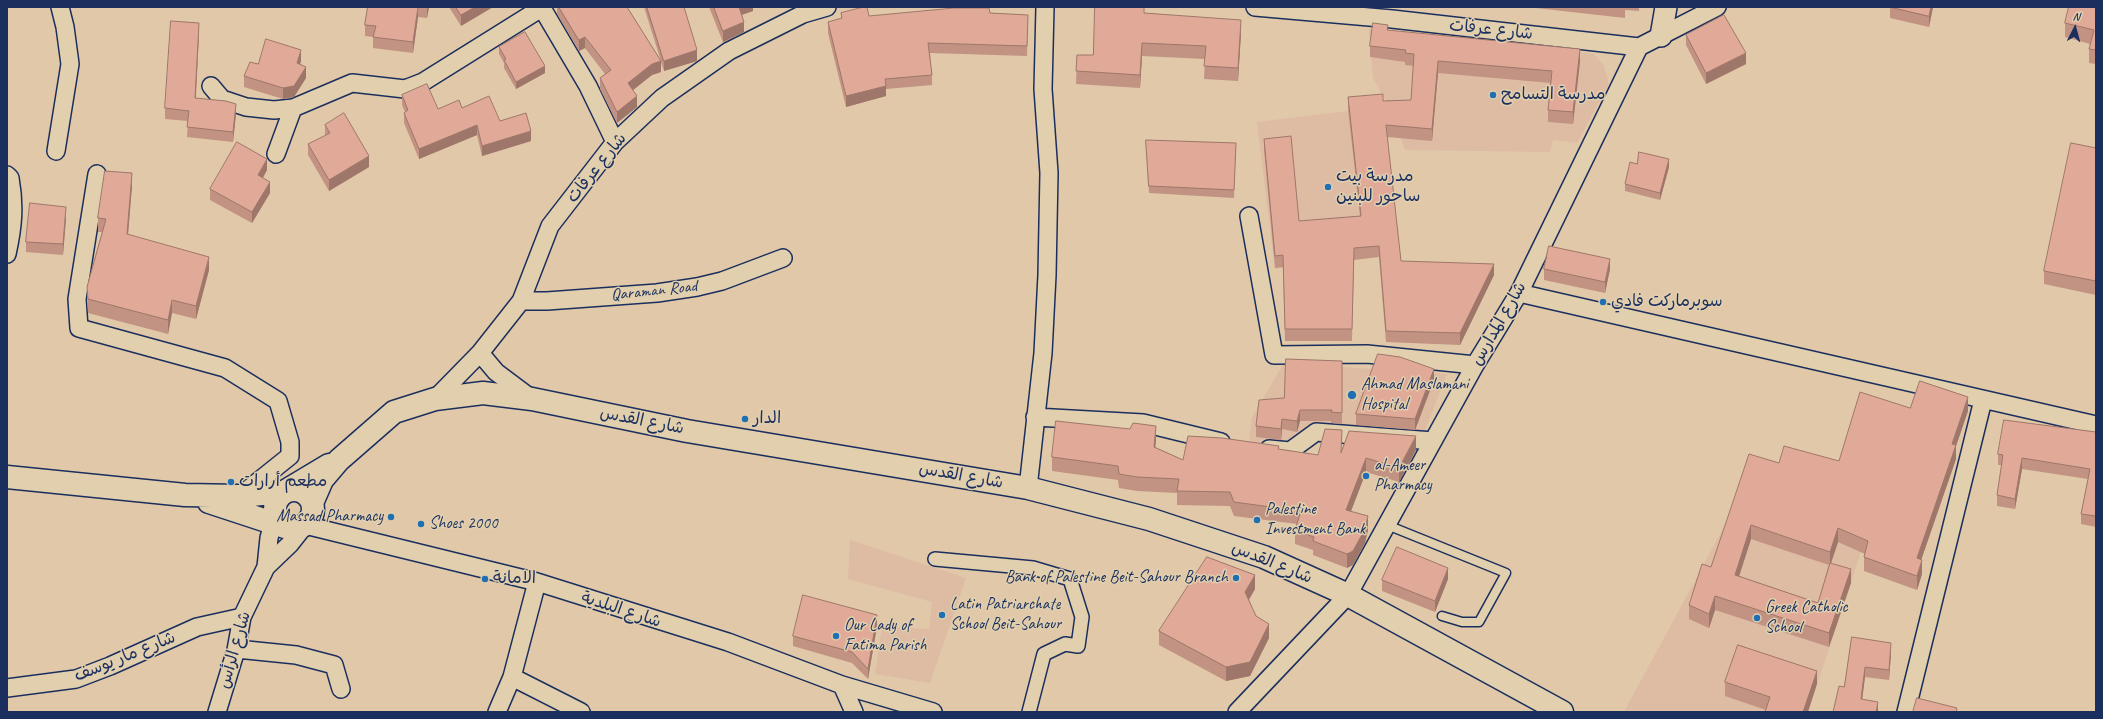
<!DOCTYPE html>
<meta charset="utf-8">
<style>
body{margin:0}
#map{position:relative;width:2103px;height:719px;overflow:hidden;background:#e1c8a9;font-family:Caveat,sans-serif}
canvas{display:block}
.frame{position:absolute;inset:0;border:8px solid #1b2f5e;pointer-events:none}
.north{position:absolute;left:2055px;top:8px;width:40px;height:40px;-webkit-text-stroke:3px #e1cfad;paint-order:stroke;rotate:6deg;font-size:11px;font-weight:700;line-height:16px;text-align:center;color:#1b2f5e}
.north::after{content:'';display:block;margin:auto;width:14px;height:18px;background:#1b2f5e;clip-path:polygon(50% 0,100% 100%,50% 72%,0 100%)}
</style>
<div id="map">
<canvas width="2103" height="719"></canvas>
<div class="frame"></div>
<div class="north">N</div>
</div>
<script>
const ctx = document.querySelector('canvas').getContext('2d');
ctx.lineJoin = 'round';
function paint(path, color) { ctx.fillStyle = color; ctx.fill(path, 'evenodd'); }
function stroke(path, color, width, dash) { ctx.strokeStyle = color; ctx.lineWidth = width; ctx.lineCap = dash ? 'butt' : 'round'; ctx.setLineDash(dash || []); ctx.stroke(path); }
function write(font, color, halo, rows, align = 'center') {
  ctx.font = font + ' Caveat,"Playpen Sans Arabic",sans-serif'; ctx.lineWidth = 3; ctx.setLineDash([]); ctx.textBaseline = 'middle'; ctx.strokeStyle = halo; ctx.fillStyle = color; for (const [text, x, y, turn = 0] of rows) {
    ctx.save(); ctx.translate(x, y); ctx.rotate((+turn || 0) * Math.PI / 180); ctx.textAlign = isNaN(turn) ? turn : align; if (halo) ctx.strokeText(text, 0, 0); ctx.fillText(text, 0, 0); ctx.restore();
  }
}
const built = new Path2D(`
 M1369,29L1594,54L1604,66L1609,84L1577,143L1553,140L1550,152L1405,150L1389,106L1373,78Z
 M1380,107L1399,253L1275,269L1257,122Z
 M1284,363L1447,374L1422,438L1306,427L1285,447L1249,442L1252,417Z
 M1746,486L1870,525L1808,712H1624Z
 M850,540L966,578L930,683L875,674L882,627L929,629L932,602L848,579Z`);
const service = new Path2D(`
 M1387,525L1506,573L1479,622H1462L1442,616`);
const pedestrian = new Path2D(`
 M935,559L1033,568L1070,579L1082,617L1078,646L1065,644L1044,654L1029,712`);
const minor = new Path2D(`
 M1255,7L1392,19L1639,47L1717,7
 M542,8L588,86L615,142
 M211,86L222,99L246,107L274,110L293,108L352,83L405,89L423,82L543,7
 M56,151L70,64L65,27L60,7
 M276,154L293,108
 M97,174L77,299L79,328L225,368L278,401L290,442V456L240,496
 M7,175L10,178C15,206 13,227 7,254
 M1249,216L1274,355L1367,354L1475,365
 M1519,293L2096,425
 M521,301H547L657,293L697,287L722,281L783,258
 M480,353L496,372L532,399
 M435,399L480,353L521,301L550,226L615,142L662,98L729,51L803,14L827,7
 M1035,417L1143,423L1221,442
 M1269,449L1290,451L1316,432L1433,441
 M1028,488L1043,353L1047,275L1049,173L1043,89L1045,7
 M266,567L269,538L275,516
 M237,649L296,655L334,665L341,689
 M512,677L581,712
 M842,685L854,712
 M7,688L76,679L110,666L197,627L242,617
 M217,712L236,650L242,617L266,567L290,544L305,525L537,582L728,642L842,685L933,712
 M497,712L512,677L537,582
 M1237,712L1348,595L1475,365L1519,293L1639,47
 M1906,712L1983,400`);
const tertiary = new Path2D(`
 M1661,36L1666,7`);
const secondary = new Path2D(`
 M7,477L185,495L240,496L284,492L329,465
 M275 509a19 19 0 1 1 38 0a19 19 0 1 1-38 0Z
 M209,502L288,528
 M312,503L322,480L339,460L394,412L435,399L483,393L532,399L687,431L1028,488L1149,519L1264,557L1348,595L1562,712`);
const wall = new Path2D(`
 M368,7H429L427,18L418,17L413,53L373,48V37L365,36V25Z
 M449,7H493L461,26Z
 M557,7H627L661,61L644,7H684L697,61L664,71L661,62V72L652,75L633,90L637,107L617,123L600,89V78L605,74L585,48L579,51L557,14Z
 M709,7H753V11L742,15L744,32L723,42Z
 M1527,7H1639V11L1625,10V18Z
 M1890,7H1933L1929,27L1890,18Z
 M2096,7V64L2089,63V49L2090,44L2065,37V23Z
 M841,13L869,16L990,13L1028,15L1027,56L930,53L932,75V85L886,89V96L846,107L828,33V22L841,18Z
 M1144,13L1241,33L1238,81L1204,79L1205,59L1142,56L1140,88L1076,84L1077,55H1093Z
 M1388,30L1580,61L1573,124L1548,122V110L1551,83L1438,73L1432,141L1387,137L1401,261L1494,275L1460,345L1386,342L1379,257L1354,260L1352,341H1285L1283,267L1275,268L1264,150V139L1299,221L1360,216L1348,109V97L1383,101L1411,100L1414,66L1405,65V62L1370,57V46Z
 M199,33L196,98L236,114L233,142L187,137L188,121L165,119V108Z
 M1686,35L1746,64L1706,84L1686,45Z
 M499,47L545,73L516,89L504,68V63L499,54Z
 M301,61L300,64L306,78L294,97L283,99L244,87V76L258,64Z
 M402,95L438,109L462,108L500,121L531,141L482,156L477,135L419,159L404,123V113L405,112L402,105Z
 M325,125L369,167L329,191L308,155V144L325,136Z
 M1146,140L1236,143L1234,198L1149,193Z
 M2096,148V295L2044,284V271Z
 M1637,164L1669,167L1660,200L1625,191V184Z
 M267,170L263,178L270,193L252,223L210,200V189Z
 M132,186L128,234L209,270L196,319L172,313L168,334L88,313L87,287L102,232H98V218Z
 M66,218L63,255L26,252V242Z
 M1544,269H1610L1605,293L1544,280Z
 M1342,361V424L1331,423V421H1300L1297,432L1282,429L1281,440L1256,437V426L1284,398Z
 M1434,380L1415,430L1356,425V414Z
 M1910,408L1968,411L1956,446V459L1921,560L1922,574L1917,590L1864,571V557L1865,554L1838,542L1831,563L1851,583L1829,647L1715,610L1709,628L1689,619V605L1711,567L1779,463L1839,461ZM1751,539L1829,565L1818,603L1739,576Z
 M2096,432V527L2081,524V514L2088,479L2022,469L2015,509L1997,506V495L2002,465H1998V454Z
 M1156,440L1155,447L1183,460L1279,449L1318,455L1342,453L1416,450L1399,482L1366,472L1351,511L1368,530L1365,543L1353,565L1347,568L1313,555V550L1295,544V530L1297,524L1234,516L1230,506L1177,505V493L1137,491L1119,488L1118,480L1052,471V457Z
 M1448,579L1435,612L1382,591V580Z
 M1255,589L1249,600L1256,616L1269,638L1250,676L1226,681L1159,645V631Z
 M877,626L868,679L852,663L793,646V636Z
 M1852,637L1891,653L1889,680L1865,677L1862,699L1878,712L1844,687Z
 M1725,682L1817,684L1766,710L1725,696Z`);
const shadedWall = new Path2D(`
 M418,7V17L413,53V42Z
 M427,7H429L427,18Z
 M475,7H493L461,26V15Z
 M738,7H753V11L738,16Z
 M1931,7H1933L1929,27V16Z
 M1241,20V33L1238,81V68Z
 M744,22V32L723,42V31Z
 M199,23V33L195,108V98Z
 M585,37V48L579,51V40Z
 M1142,43V56L1140,88V75Z
 M1580,49V61L1573,124V112Z
 M301,50V61L297,74V63Z
 M697,50V61L664,71V61Z
 M1746,53V64L1706,84V73Z
 M661,61V72L652,75L628,94V83L652,64Z
 M1438,61V73L1432,141V129Z
 M545,66V73L516,89V82Z
 M306,67V78L294,97L283,99V88Z
 M886,86V96L846,107V96Z
 M637,96V107L617,123V112Z
 M236,104V114L233,142V132Z
 M477,125V135L419,159V149Z
 M531,131V141L482,156V146Z
 M369,156V167L329,191V180Z
 M267,159V170L258,186V175Z
 M1669,159V167L1660,200V193Z
 M132,173V186L127,247V234Z
 M270,182V193L252,223V212Z
 M66,207V218L63,255V244Z
 M209,257V270L196,319V306Z
 M1610,259V269L1605,293V282Z
 M1494,264V275L1460,345V333Z
 M172,300V313L168,334V320Z
 M1434,369V380L1415,430V419Z
 M1968,397V411L1956,446V459L1917,572V558L1952,444Z
 M1300,410V421L1297,432V421Z
 M1282,419V429L1281,440V429Z
 M1156,426V440L1154,461V447Z
 M1416,436V450L1399,482V468Z
 M1366,458V472L1346,524V510Z
 M2022,458V469L2015,509V499Z
 M1368,516V530L1365,543L1353,565L1347,568V554Z
 M1751,525V539L1735,589V575Z
 M1838,528V542L1830,566V552Z
 M1922,560V574L1917,590V576Z
 M1448,568V579L1435,612V601Z
 M1851,569V583L1829,647V633Z
 M1255,575V589L1245,606V592Z
 M1715,596V610L1709,628V614Z
 M877,615V626L868,679V669Z
 M1269,624V638L1250,676L1226,681V667Z
 M1891,643V653L1889,680V670Z
 M1865,667V677L1861,709V699Z
 M1817,671V684L1808,712H1803Z
 M1878,702V712H1876Z`);
const building = new Path2D(`
 M368,7H418L413,42L373,37L376,26L365,25Z
 M456,7H475L461,15Z
 M559,7H627L661,61L652,64L628,83L637,96L617,112L600,78L611,70L585,37L579,40Z
 M647,7H684L697,50L664,61Z
 M714,7H739L744,22L723,31Z
 M864,7H867L869,16L954,8H989L990,13L1028,15L1027,46L928,43L932,75L885,79L886,86L846,96L828,22L842,18L841,13Z
 M1095,7H1144V13L1241,20L1238,68L1204,66L1206,46L1142,43L1140,75L1076,71L1077,55H1093Z
 M1890,7H1931L1929,16Z
 M2069,7H2096V50L2089,49L2094,30L2065,23Z
 M1724,15L1746,53L1706,73L1686,35Z
 M171,21L199,23L195,98L226,101L236,104L233,132L187,127L189,111L165,108Z
 M1373,23L1388,25L1387,30L1580,49L1573,112L1548,110L1552,71L1438,61L1432,129L1386,125L1401,261L1494,264L1460,333L1386,331L1379,246L1354,248L1352,329H1285L1283,255L1275,256L1264,139L1291,136L1299,221L1361,216L1348,97L1383,94V101L1411,100L1414,54L1405,53L1406,50L1370,46Z
 M525,32L545,66L516,82L504,60L506,59L499,47Z
 M266,39L301,50L297,63L306,67L294,86L283,88L244,76L250,62L258,64Z
 M427,84L438,109L459,100L462,108L489,96L500,121L526,113L531,131L482,146L477,125L419,149L404,113L408,110L402,95Z
 M344,113L369,156L329,180L308,144L330,133L325,125Z
 M1146,140L1236,143L1234,190L1149,186Z
 M237,142L267,159L258,175L270,182L252,212L210,189Z
 M2071,143L2096,148V281L2044,271Z
 M1639,152L1669,159L1660,193L1625,184L1630,162L1637,164Z
 M105,171L132,173L127,234L209,257L196,306L172,300L168,320L88,299L87,287L106,219L98,218Z
 M30,203L66,207L63,244L26,242Z
 M1549,246L1610,259L1605,282L1544,269Z
 M1378,354L1400,357L1434,369L1415,419L1356,414Z
 M1286,359L1342,361V413L1331,412L1332,410H1300L1297,421L1282,419L1281,429L1256,426L1259,400L1284,398Z
 M1920,381L1968,397L1952,444L1956,445L1917,558L1922,560L1917,576L1864,557L1868,541L1838,528L1830,552L1751,525L1735,575L1818,603L1830,563L1851,569L1829,633L1715,596L1709,614L1689,605L1702,564L1711,567L1749,454L1779,463L1784,446L1839,461L1860,392L1910,408Z
 M2004,420L2096,432V516L2081,514L2090,469L2022,458L2015,499L1997,495L2003,455L1998,454Z
 M1056,421L1130,429L1133,423L1156,426L1154,447L1183,460L1188,436L1222,438L1279,446L1278,449L1318,455L1325,429L1342,430L1341,453L1349,431L1416,436L1399,468L1366,458L1346,510L1368,516L1365,529L1353,551L1347,554L1313,541L1314,537L1295,530L1301,511L1234,502L1230,492L1177,491L1179,479L1137,477L1119,474L1118,466L1052,457Z
 M1397,547L1448,568L1435,601L1382,580Z
 M1207,557L1255,575L1245,592L1256,616L1269,624L1250,662L1226,667L1159,631Z
 M803,595L877,615L868,669L852,652L793,636Z
 M1852,637L1891,643L1889,670L1865,667L1861,699L1878,702L1876,712H1833L1839,686L1844,687Z
 M1738,645L1817,671L1803,712H1765L1770,697L1725,682Z
 M1917,698L1957,708L1956,712H1913Z`);
const markers = [
 [1493,95,4,"#1f6fb2"],
 [1328,187,4,"#1f6fb2"],
 [1603,302,4,"#1f6fb2"],
 [1352,395,5,"#1f6fb2"],
 [745,419,4,"#1f6fb2"],
 [1366,476,4,"#1f6fb2"],
 [231,482,4,"#1f6fb2"],
 [391,517,4,"#1f6fb2"],
 [1257,520,4,"#1f6fb2"],
 [421,524,4,"#1f6fb2"],
 [1236,578,4,"#1f6fb2"],
 [485,579,4,"#1f6fb2"],
 [942,615,4,"#1f6fb2"],
 [1757,618,4,"#1f6fb2"],
 [836,636,4,"#1f6fb2"]
];
const streetNames = [
 ["شارع عرفات",1491,30,6],
 ["شارع عرفات",597,168,-51],
 ["Qaraman Road",654,291,-6],
 ["شارع المدارس",1499,324,-60],
 ["شارع القدس",642,421,11],
 ["شارع القدس",961,476,10],
 ["شارع القدس",1272,563,22],
 ["شارع البلدية",621,610,18],
 ["شارع الرأس",235,650,-74],
 ["شارع مار يوسف",125,657,-22]
];
const poiNames = [
 ["مدرسة التسامح",1501,95],
 ["مدرسة بيت",1336,177],
 ["ساحور للبنين",1336,197],
 ["سوبرماركت فادي",1611,302],
 ["Ahmad Maslamani",1361,385],
 ["Hospital",1361,405],
 ["الدار",753,419],
 ["al-Ameer",1374,466],
 ["Pharmacy",1374,486],
 ["مطعم أرارات",239,482],
 ["Palestine",1265,510],
 ["Investment Bank",1265,530],
 ["Massad Pharmacy",383,517,"right"],
 ["Shoes 2000",429,524],
 ["Bank of Palestine Beit-Sahour Branch",1228,578,"right"],
 ["الامانة",493,579],
 ["Latin Patriarchate",950,605],
 ["School Beit-Sahour",950,625],
 ["Greek Catholic",1765,608],
 ["School",1765,628],
 ["Our Lady of",844,626],
 ["Fatima Parish",844,646]
];
paint(built, '#ddbca3');
stroke(service, '#1b2f5e', 11);
stroke(pedestrian, '#1b2f5e', 16);
stroke(minor, '#1b2f5e', 20);
stroke(tertiary, '#1b2f5e', 24);
stroke(secondary, '#1b2f5e', 25);
stroke(service, '#e1cfad', 8);
stroke(pedestrian, '#e1cfad', 13);
stroke(minor, '#e1cfad', 17);
stroke(tertiary, '#e1cfad', 21);
stroke(secondary, '#e1cfad', 22);
paint(wall, '#c29283');
paint(shadedWall, '#9e776a');
paint(building, '#e1aa98');
stroke(building, '#9e776a', 1);
for (const [x, y, r, color] of markers) { const dot = new Path2D(); dot.arc(x, y, r, 0, 2 * Math.PI); ctx.fillStyle = color; ctx.fill(dot); stroke(dot, '#e1cfad', 1.5); }
write('17px', '#1b2f5e', '#e1cfad', streetNames);
write('17px', '#1b2f5e', '#e1cfad', poiNames, 'left');
</script>
